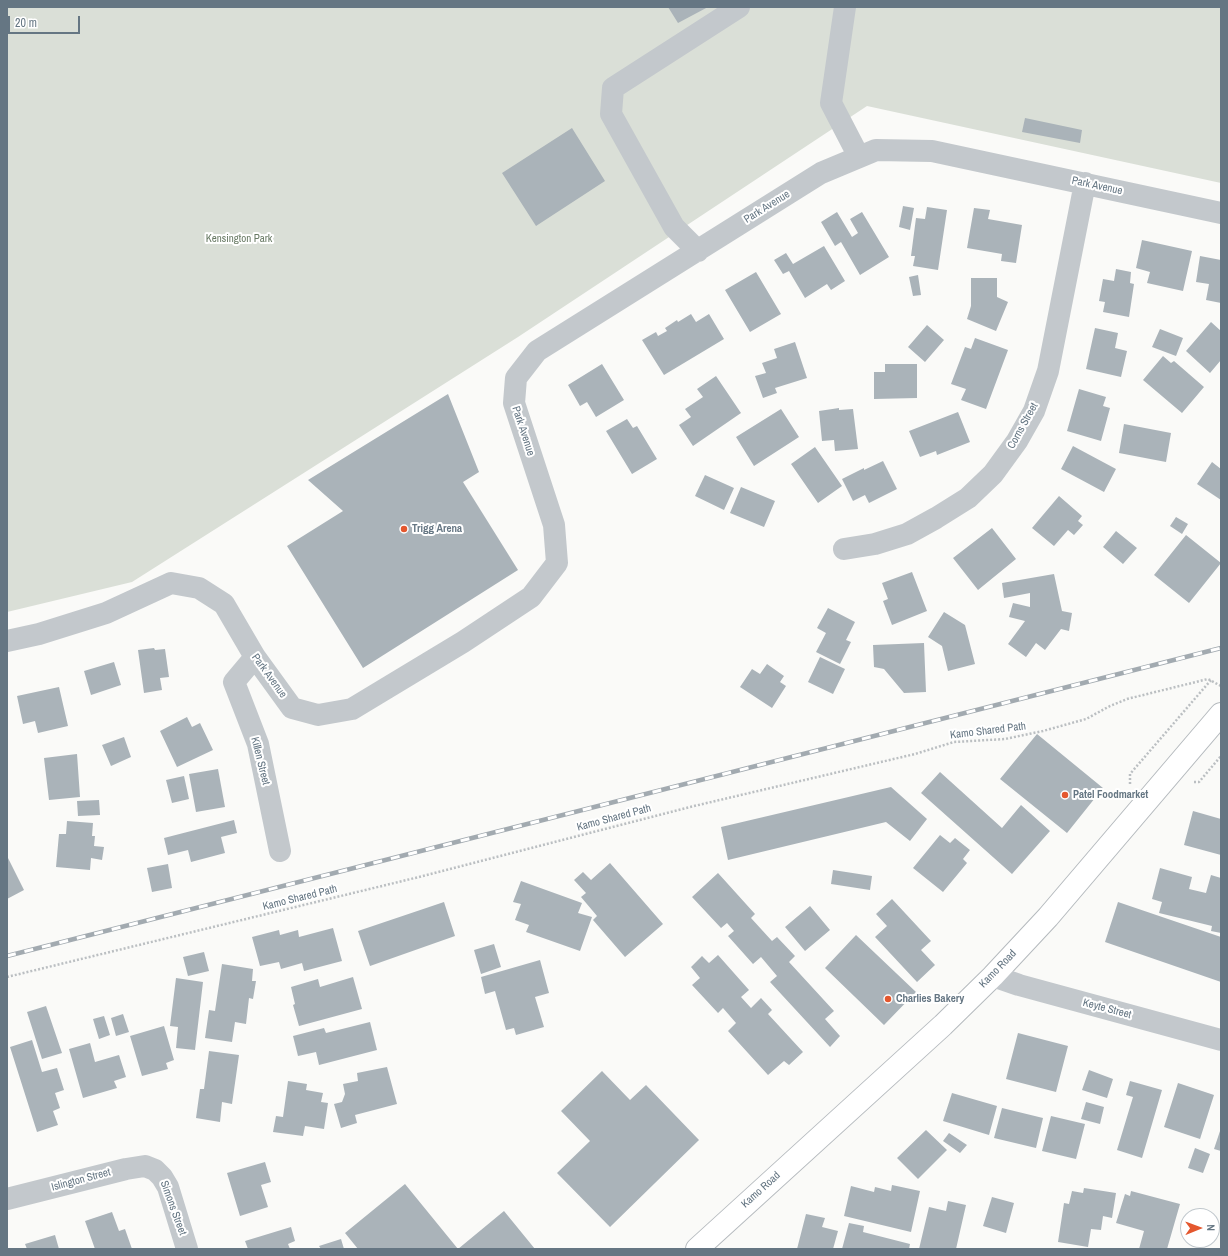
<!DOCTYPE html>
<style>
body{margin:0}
#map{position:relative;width:1228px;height:1256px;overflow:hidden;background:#fafaf8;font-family:"Archivo Narrow",sans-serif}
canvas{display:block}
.frame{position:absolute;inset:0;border:8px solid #657683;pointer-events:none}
.north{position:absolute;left:1180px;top:1208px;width:40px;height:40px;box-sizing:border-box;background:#fff;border:1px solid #c1c8cd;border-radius:50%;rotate:89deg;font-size:11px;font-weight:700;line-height:16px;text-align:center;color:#657683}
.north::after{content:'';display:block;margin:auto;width:14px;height:18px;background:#e4572e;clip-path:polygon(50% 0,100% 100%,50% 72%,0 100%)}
.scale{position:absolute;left:8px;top:16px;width:72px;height:18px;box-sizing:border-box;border:2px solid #657683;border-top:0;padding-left:5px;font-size:12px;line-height:14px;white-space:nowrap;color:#657683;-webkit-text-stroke:3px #fff;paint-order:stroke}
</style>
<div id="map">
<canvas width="1228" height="1256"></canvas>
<div class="frame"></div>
<div class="north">N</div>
<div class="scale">20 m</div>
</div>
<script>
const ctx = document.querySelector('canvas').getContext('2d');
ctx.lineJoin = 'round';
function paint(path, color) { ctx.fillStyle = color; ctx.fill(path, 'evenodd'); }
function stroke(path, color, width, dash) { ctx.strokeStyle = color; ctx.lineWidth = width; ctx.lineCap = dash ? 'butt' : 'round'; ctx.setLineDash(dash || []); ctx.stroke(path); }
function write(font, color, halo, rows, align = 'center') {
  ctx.font = font + ' "Archivo Narrow",sans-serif'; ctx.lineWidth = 4; ctx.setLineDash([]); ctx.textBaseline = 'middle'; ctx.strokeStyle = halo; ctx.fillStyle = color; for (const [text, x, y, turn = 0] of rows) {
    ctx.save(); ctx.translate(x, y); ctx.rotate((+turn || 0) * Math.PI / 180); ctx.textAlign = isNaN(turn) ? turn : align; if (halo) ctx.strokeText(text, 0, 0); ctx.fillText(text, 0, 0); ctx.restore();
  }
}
const green = new Path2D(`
 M7,7H1221V183L867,106L518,337L132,582L7,612Z`);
const building = new Path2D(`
 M668,7H708L678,23Z
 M1025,118L1082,130L1080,143L1022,132Z
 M572,128L605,181L536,226L502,173Z
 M903,206L914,208L910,230L899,227Z
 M927,207L947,210L938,270L913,266L915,256H911L916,218L925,219Z
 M974,208L990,210L988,219L1022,225L1016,263L1001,261L1002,254L967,248Z
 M837,212L852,237L858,233L850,219L862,212L889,257L860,275L841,242L835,246L821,222Z
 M1142,240L1192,251L1183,291L1147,283L1150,272L1136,268Z
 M824,246L845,281L831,290L827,284L805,298L789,271L783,274L774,260L786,253L793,264Z
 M1200,256L1221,260V303L1206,300L1209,284L1196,282Z
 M1116,269L1131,272L1130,283L1134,284L1129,317L1103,312L1105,302L1099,301L1103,279L1114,281Z
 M756,272L781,314L750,332L725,290Z
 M918,275L921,295L913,296L909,277Z
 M971,278H997V297L1008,302L996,331L967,319L971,306Z
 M691,314L696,322L709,314L724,339L664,375L642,340L656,332L658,336L667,331L665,328L677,320L678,322Z
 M1211,322L1221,331V360L1210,373L1186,351Z
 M927,325L944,340L925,362L908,347Z
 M1095,328L1118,333L1115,348L1127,351L1121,377L1086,369Z
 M1160,329L1183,338L1176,356L1152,347Z
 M975,338L1008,350L986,409L961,400L966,389L951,384L965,347L971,349Z
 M795,342L807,378L775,388L777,393L763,398L755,376L766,373L762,363L777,358L774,349Z
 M1163,356L1171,363L1174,361L1204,387L1182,413L1143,380Z
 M602,364L624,400L596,417L587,402L580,406L568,385Z
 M885,364H917V398L874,399V372H885Z
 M716,376L741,413L693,446L679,425L691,417L685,409L703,397L697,389Z
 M1079,389L1106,397L1103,406L1110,408L1101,441L1067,431Z
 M448,394L479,472L463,482L518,570L363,668L287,546L343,511L308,480Z
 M839,408V410L853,409L858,449L835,451L834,440L822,441L819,411Z
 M781,409L799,437L754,466L736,437Z
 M958,412L970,442L937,455L936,451L920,457L909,431Z
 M627,419L633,428L637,426L657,459L632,474L606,431Z
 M1124,424L1171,433L1166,462L1119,453Z
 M1073,446L1116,469L1104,492L1061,469Z
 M815,447L842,486L818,503L791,464Z
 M883,461L897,489L869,503L865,495L853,501L842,479L864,468V470Z
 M1212,462L1221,469V500L1197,484Z
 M705,475L734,488L724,510L695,496Z
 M741,487L775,501L764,527L730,513Z
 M1059,496L1082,516L1078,521L1083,525L1074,535L1068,530L1054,546L1032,528Z
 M1176,517L1188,524L1182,534L1170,526Z
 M992,528L1016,559L978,590L953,558Z
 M1116,531L1137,548L1123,564L1103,547Z
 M1186,535L1221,563L1189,603L1154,575Z
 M912,572L927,611L892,625L883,601L888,599L882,583Z
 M1054,574L1062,611L1072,613L1069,631L1061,629L1045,650L1036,643L1026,657L1008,644L1025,621L1009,617L1013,603L1030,607V593L1004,598L1002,583Z
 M828,608L855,622L846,640L851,642L840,664L816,652L826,633L817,628Z
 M944,612L965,625L975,664L948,671L942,646L928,637Z
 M924,643L926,692L904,693L884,669L874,667L873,645Z
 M154,648L155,650L165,649L169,677L160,678L162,690L144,693L138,650Z
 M820,657L845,669L833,694L808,682Z
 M114,662L121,685L91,695L84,671Z
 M767,664L784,676L780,682L786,686L772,708L740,687L752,669L760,674Z
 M59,687L68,726L38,733L35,721L23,724L17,696Z
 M187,717L192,727L200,723L213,750L177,767L160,731Z
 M1037,734L1103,788L1067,833L1000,779Z
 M124,737L131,757L111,766L102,745Z
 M77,754L80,797L49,800L44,758Z
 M218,769L225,807L196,812L189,774Z
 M940,772L1002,828L1021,805L1050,831L1012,874L921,793Z
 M184,776L189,799L172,803L166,780Z
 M891,787L927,819L910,841L886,822L728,860L721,827Z
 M99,800L100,815L78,816L77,801Z
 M1193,811L1221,819V855L1184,845Z
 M234,820L237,833L221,837L225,853L191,862L188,850L168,855L164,838Z
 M67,821L93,823L92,836H95L94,846L104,847L102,860L91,858L90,870L56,867L59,834H66Z
 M940,835L950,843L955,838L970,850L963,859L967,863L943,892L913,868Z
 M7,856L24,890L7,899Z
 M610,863L663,924L625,957L593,920L597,916L581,897L586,893L574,880L583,872L591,880Z
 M168,864L172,888L152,892L147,868Z
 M1160,868L1192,877L1189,889L1206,893L1211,875L1221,878V933L1211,931L1212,926L1159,913L1162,902L1152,899Z
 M833,870L872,876L870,890L831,884Z
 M718,873L755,914L751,918L772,941L777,937L795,956L789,962L834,1011L825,1019L840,1036L830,1047L770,982L777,976L761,957L753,964L728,936L734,931L727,923L721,928L692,897Z
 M521,881L582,903L578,913L592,917L580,951L526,932L529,925L515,920L521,904L513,902Z
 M892,899L931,941L921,950L935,965L917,982L875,937L887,926L876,914Z
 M444,902L455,936L370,966L358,931Z
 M1118,902L1221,937V982L1105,942Z
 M810,906L830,930L805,951L785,927Z
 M333,928L342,961L304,971L302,963L281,969L279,962L260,966L252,937L279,930L280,935L298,930L299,937Z
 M856,935L916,992L884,1025L825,968Z
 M494,944L501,967L481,974L474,950Z
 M204,952L209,971L188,976L183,957Z
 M718,955L749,990L741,997L751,1008L761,998L772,1010L768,1014L803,1052L789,1065L784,1061L768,1075L728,1031L736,1023L723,1008L718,1013L692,985L700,978L691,967L702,956L709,963Z
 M540,960L549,993L535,997L544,1027L516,1035L514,1028L506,1030L495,991L485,994L481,977Z
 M222,964L253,969L252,981H256L253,999L249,998L246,1024L235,1022L232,1042L205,1038L209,1010L215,1011Z
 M353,977L362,1009L299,1026L293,1005L295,1004L291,987L318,979L320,987Z
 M176,978L203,982L195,1050L176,1048L178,1027L170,1026Z
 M46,1006L62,1053L42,1059L27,1012Z
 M123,1014L129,1032L116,1036L111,1018Z
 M104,1016L110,1035L99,1039L93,1019Z
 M370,1022L377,1050L319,1065L316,1052L298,1056L293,1036L324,1028L326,1033Z
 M164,1026L174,1060L166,1063L168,1069L142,1076L130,1036Z
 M1018,1033L1068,1046L1056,1092L1006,1079Z
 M32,1040L42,1072L57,1068L64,1090L55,1093L60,1108L53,1111L58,1125L37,1132L10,1047Z
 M90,1043L95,1062L119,1055L126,1077L114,1081L117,1088L83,1098L69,1049Z
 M209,1051L239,1055L232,1104L222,1102L220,1122L196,1118L200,1089H204Z
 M387,1067L397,1104L355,1115L357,1123L341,1128L334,1104L342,1102L345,1094L343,1084L358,1081L357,1073Z
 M1089,1070L1113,1079L1107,1098L1082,1090Z
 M602,1071L630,1100L646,1085L699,1140L610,1227L557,1173L590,1141L561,1111Z
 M288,1081L307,1084L306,1090L323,1093L321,1102L328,1103L324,1129L305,1126L303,1136L273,1132L276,1116L283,1117Z
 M1130,1081L1162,1090L1142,1158L1117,1150L1133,1097L1126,1095Z
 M1178,1083L1214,1095L1200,1139L1164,1127Z
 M952,1093L997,1106L989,1135L943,1121Z
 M1086,1102L1104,1107L1100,1124L1081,1119Z
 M1002,1108L1043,1118L1036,1148L994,1138Z
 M1051,1116L1085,1124L1076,1159L1042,1151Z
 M1221,1128V1151L1214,1149Z
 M926,1130L947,1150L918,1179L897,1158Z
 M949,1133L967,1145L960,1153L943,1141Z
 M1195,1148L1210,1154L1203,1173L1188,1168Z
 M265,1162L271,1182L261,1185L268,1207L240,1216L227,1173Z
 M405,1184L458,1249L504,1211L535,1249H358L345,1233Z
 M892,1185L920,1191L911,1232L844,1216L851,1186L874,1192L875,1187L891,1191Z
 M1084,1188L1116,1193L1112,1218L1103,1216L1101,1230L1091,1229L1088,1247L1058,1242L1064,1203L1069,1204L1072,1191L1083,1193Z
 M1131,1191L1180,1204L1167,1249H1139L1144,1231L1116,1223L1125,1194L1130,1196Z
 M992,1197L1014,1203L1006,1233L983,1226Z
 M948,1201L966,1205L956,1249H919L929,1207L946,1211Z
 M112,1212L119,1231L125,1229L132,1249H95L85,1221Z
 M806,1214L825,1218L822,1227L838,1231L833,1249H797Z
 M849,1223L864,1226L863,1232L910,1244L909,1249H842Z
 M291,1227L295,1241L288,1244L290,1249H248L245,1241Z
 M55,1235L59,1249H27L25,1244Z
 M341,1239L344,1249H321L319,1246Z`);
const path = new Path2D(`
 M1194,782H1199L1221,756
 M1130,784V774L1211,680
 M7,977L419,877L690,807L915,754L954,742L1005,739L1043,731L1086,719L1110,706L1127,699L1208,679L1221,686`);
const minor = new Path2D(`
 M845,7L831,103L859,157
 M698,251L674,227L611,114L613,88L739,7
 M844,549L875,544L907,534L936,518L968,498L993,474L1017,441L1034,411L1048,371L1085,183
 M7,641L39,634L106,613L171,583L199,588L224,604L255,657L292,708L318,715L352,709L463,642L531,597L557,563L554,525L514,403L516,378L537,351L821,173L876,150L932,151L1221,213
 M255,657L234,682L258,744L280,851
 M993,976L1019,985L1221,1040
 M7,1199L126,1169L145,1166L155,1170L162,1177L168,1187L187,1249`);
const major = new Path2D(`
 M697,1249L943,1025L993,976L1048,917L1221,714`);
const rail = new Path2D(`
 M7,956L1221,648`);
const markers = [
 [404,529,4,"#e4572e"],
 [1065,795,4,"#e4572e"],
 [888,999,4,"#e4572e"]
];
const streetNames = [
 ["Park Avenue",1097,186,12],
 ["Park Avenue",767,207,-32],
 ["Corns Street",1023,426,-61],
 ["Park Avenue",523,431,72],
 ["Park Avenue",269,676,54],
 ["Kamo Shared Path",988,731,-7],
 ["Killen Street",260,761,76],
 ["Kamo Shared Path",614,818,-15],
 ["Kamo Shared Path",300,898,-14],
 ["Kamo Road",998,969,-46],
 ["Keyte Street",1107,1009,15],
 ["Islington Street",81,1180,-15],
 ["Kamo Road",761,1190,-42],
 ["Simons Street",173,1208,70]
];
const parkNames = [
 ["Kensington Park",239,239]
];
const poiNames = [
 ["Trigg Arena",412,529],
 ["Patel Foodmarket",1073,795],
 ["Charlies Bakery",896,999]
];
paint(green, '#dadfd7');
paint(building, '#aab3b9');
stroke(major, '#b5babe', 24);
stroke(path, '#bbbfc2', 2.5, [2, 2]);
stroke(minor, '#c3c8cc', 22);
stroke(major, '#fff', 22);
stroke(rail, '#a2aab0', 4.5);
stroke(rail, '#fff', 3, [9]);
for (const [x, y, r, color] of markers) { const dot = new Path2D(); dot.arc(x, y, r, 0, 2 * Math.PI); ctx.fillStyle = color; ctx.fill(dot); stroke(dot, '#fff', 1.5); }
write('11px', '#657683', '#fff', streetNames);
write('11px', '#687a64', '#fff', parkNames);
write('bold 11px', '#657683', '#fff', poiNames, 'left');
</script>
